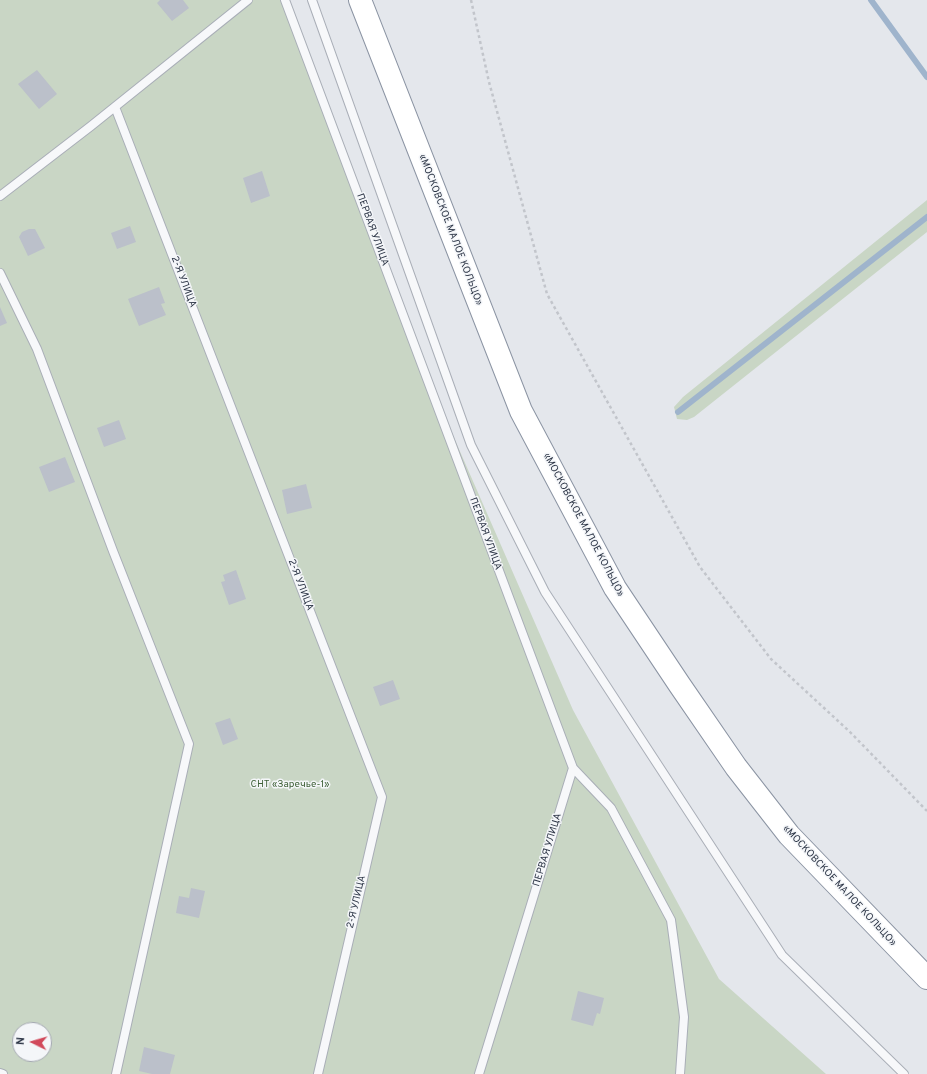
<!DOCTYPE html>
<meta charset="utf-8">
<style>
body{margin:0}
#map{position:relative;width:927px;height:1074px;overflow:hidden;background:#e4e7ec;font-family:Overpass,sans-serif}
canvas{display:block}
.north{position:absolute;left:12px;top:1022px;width:40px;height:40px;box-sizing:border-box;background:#f4f6f9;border:1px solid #a4a8b1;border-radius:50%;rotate:275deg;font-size:11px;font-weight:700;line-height:16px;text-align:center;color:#2b3445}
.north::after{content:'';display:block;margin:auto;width:14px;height:18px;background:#d1495b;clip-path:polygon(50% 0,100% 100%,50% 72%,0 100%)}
</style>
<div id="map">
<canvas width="927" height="1074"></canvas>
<div class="north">N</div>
</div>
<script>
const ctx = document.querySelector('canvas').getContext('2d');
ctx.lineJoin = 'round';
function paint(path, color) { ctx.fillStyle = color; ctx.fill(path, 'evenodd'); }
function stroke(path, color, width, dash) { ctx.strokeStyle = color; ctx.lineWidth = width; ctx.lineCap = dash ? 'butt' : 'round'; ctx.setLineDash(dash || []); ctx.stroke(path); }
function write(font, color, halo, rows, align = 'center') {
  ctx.font = font + ' Overpass,sans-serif'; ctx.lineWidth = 3; ctx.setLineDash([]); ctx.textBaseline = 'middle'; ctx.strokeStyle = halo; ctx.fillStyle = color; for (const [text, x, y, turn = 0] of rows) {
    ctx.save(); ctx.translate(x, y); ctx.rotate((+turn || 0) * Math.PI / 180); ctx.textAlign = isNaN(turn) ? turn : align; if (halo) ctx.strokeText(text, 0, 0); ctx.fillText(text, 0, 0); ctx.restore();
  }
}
const green = new Path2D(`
 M0,0H286L441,408L573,710L719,979L826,1074H0ZM20,1030H44V1054H20Z
 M927,200V232L694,417L687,420L677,419L674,407L683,397Z`);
const stream = new Path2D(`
 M871,0L927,77
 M678,412L927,217`);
const building = new Path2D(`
 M160,0H183L189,8L172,21L157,3Z
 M37,70L57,94L39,109L18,84Z
 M262,171L270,196L251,203L243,178Z
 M130,226L136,242L117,249L111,233Z
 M29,229H35L45,248L28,256L19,237L22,232Z
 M159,287L165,303L161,304L166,315L139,326L128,299Z
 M0,307L7,323L0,326Z
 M119,420L126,439L104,447L97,428Z
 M65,457L75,482L49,492L39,467Z
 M306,484L312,508L287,514L282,490Z
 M236,570L246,599L229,605L221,582L225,581L223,575Z
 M393,680L400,699L380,706L373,687Z
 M230,718L238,739L223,745L215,723Z
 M191,888L205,891L199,918L176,913L179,896L189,898Z
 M578,991L604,998L600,1014L597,1013L593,1026L571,1020Z
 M144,1047L175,1055L170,1074H152L139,1071Z`);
const path = new Path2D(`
 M471,0L489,82L547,294L700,567L771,659L850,732L927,811`);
const lane = new Path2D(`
 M285,0L573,768L479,1074
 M312,0L471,445L545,592L782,955L904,1074
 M115,107L382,797L318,1074
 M0,196L91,126L248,0
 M0,273L37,349L113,551L189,744L116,1074
 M573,768L611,808L671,920L684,1017L680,1074
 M0,1073L3,1074`);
const highway = new Path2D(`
 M360,0L521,411L615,588L679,684L736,767L789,835L927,978`);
const streetNames = [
 ["ПЕРВАЯ УЛИЦА",372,230,70],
 ["«МОСКОВСКОЕ МАЛОЕ КОЛЬЦО»",450,230,69],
 ["2-Я УЛИЦА",183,282,69],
 ["«МОСКОВСКОЕ МАЛОЕ КОЛЬЦО»",583,525,62],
 ["ПЕРВАЯ УЛИЦА",485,534,70],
 ["2-Я УЛИЦА",300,585,69],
 ["ПЕРВАЯ УЛИЦА",548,850,-73],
 ["«МОСКОВСКОЕ МАЛОЕ КОЛЬЦО»",839,886,47],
 ["2-Я УЛИЦА",357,902,-77]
];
const parkNames = [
 ["СНТ «Заречье-1»",290,785]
];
paint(green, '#c9d6c5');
stroke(stream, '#9fb4cc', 6);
paint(building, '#bbc0ca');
stroke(lane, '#a9aeb7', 10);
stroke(highway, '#8b94a3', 24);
stroke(path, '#c2c5cb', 2.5, [3, 3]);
stroke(lane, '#f7f8fa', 8);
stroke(highway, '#fff', 22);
write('10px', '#2b3445', '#f4f6f9', streetNames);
write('10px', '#3f6138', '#f4f6f9', parkNames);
</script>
